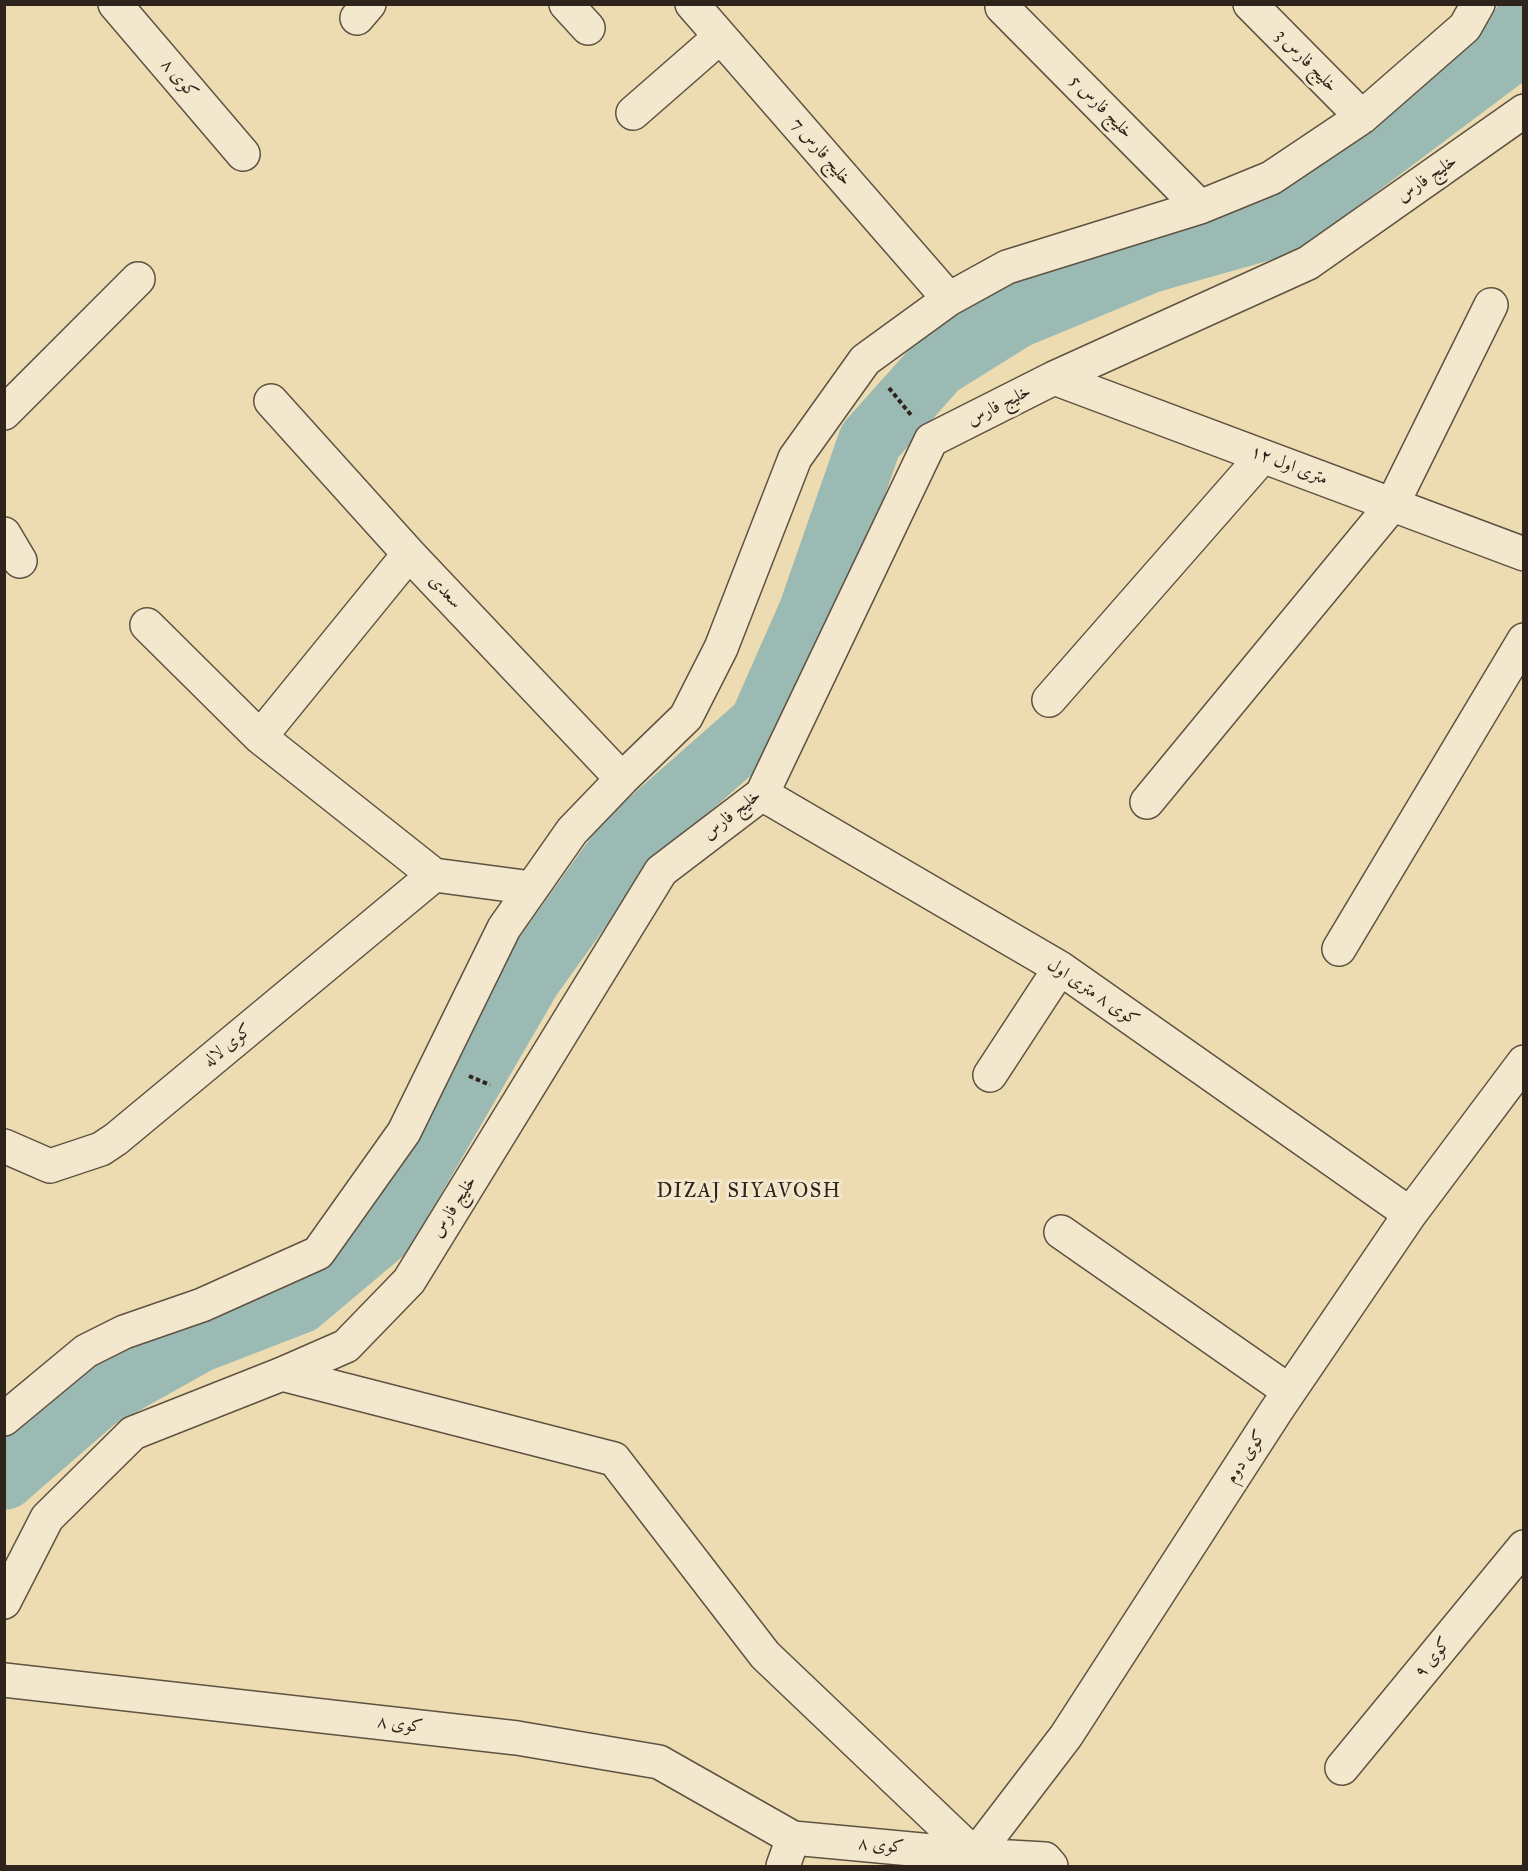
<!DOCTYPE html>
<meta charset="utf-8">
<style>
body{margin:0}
#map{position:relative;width:1528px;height:1871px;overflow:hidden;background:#eddcb2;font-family:"IM FELL Great Primer",serif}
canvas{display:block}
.frame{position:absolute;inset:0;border:6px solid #2f241b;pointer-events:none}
</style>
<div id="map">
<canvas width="1528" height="1871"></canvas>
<div class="frame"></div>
</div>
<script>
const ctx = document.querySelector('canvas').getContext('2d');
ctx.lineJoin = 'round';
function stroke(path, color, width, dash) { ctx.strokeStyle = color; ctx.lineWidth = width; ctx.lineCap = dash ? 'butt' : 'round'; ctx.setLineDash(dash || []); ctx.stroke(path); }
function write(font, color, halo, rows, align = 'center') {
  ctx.font = font + ' "IM FELL Great Primer",Amiri,serif'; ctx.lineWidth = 6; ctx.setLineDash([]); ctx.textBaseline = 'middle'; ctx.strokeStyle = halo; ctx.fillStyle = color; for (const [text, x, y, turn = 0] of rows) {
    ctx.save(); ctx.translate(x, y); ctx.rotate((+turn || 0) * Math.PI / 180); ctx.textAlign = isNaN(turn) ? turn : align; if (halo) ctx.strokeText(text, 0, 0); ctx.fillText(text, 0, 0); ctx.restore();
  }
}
const river = new Path2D(`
 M4,1478L96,1398L198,1341L299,1302L382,1232L530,977L627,842L761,724L810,613L870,441L938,365L1015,317L1150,261L1281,224L1506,55L1524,24`);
const path = new Path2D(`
 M889,388L911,415
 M469,1076L490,1085`);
const street = new Path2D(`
 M115,4L243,154
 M566,4L588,28
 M692,4L949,299
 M1250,4L1362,117
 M1002,7L1200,207
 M357,18L369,4
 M633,113L720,37
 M1054,378L1524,554
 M271,401L409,554L622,779
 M4,413L138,279
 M4,534L20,561
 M147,625L260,737L434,875
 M1049,700L1262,457
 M260,737L409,554
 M762,794L1060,968L1410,1214
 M1147,802L1392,505L1491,305
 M434,875L532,888
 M1339,949L1524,640
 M990,1075L1060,968
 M4,1146L50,1166L101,1149L116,1139L434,875
 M1061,1232L1289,1391
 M282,1374L614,1459L765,1655L975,1855
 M4,1419L86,1351L124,1332L202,1305L318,1253L404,1132L504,928L572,831L622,779L686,717L721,648L795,458L865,360L949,299L1007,267L1200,207L1271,178L1362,117L1465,27L1478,4
 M4,1602L47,1518L133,1433L282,1374L346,1346L409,1281L661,871L762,794L931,440L1054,378L1308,263L1524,111
 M4,1680L517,1738L659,1762L793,1838L975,1855L1045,1859L1051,1866
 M1342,1768L1524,1547
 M975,1855L1066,1736L1276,1411L1410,1214L1524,1062
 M783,1866L793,1838`);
const streetNames = [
 ["خلیج فارس 3",1306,61,45],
 ["کوی ۸",179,79,49],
 ["خلیج فارس 5",1101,107,45],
 ["خلیج فارس 7",821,152,49],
 ["خلیج فارس",1427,179,-35],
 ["خلیج فارس",999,406,-27],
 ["۱۲ متری اول",1289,466,21],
 ["سعدی",445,592,47],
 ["خلیج فارس",732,815,-39],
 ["کوی ۸ متری اول",1093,993,34],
 ["کوی لاله",228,1046,-40],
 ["خلیج فارس",454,1207,-58],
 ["کوی دوم",1246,1457,-57],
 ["کوی ۹",1433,1658,-51],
 ["کوی ۸",400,1725,7],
 ["کوی ۸",881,1846,5]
];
const neighbourhoodNames = [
 ["DIZAJ SIYAVOSH",749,1192]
];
stroke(river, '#9bbab4', 64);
stroke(street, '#5e5241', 36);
stroke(path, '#2f241b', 4, [4.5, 3]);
stroke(street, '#f3e8cd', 33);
write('18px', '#2f241b', '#f3e8cd', streetNames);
ctx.letterSpacing = '1.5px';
write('20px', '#2f241b', '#f3e8cd', neighbourhoodNames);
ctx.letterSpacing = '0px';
</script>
